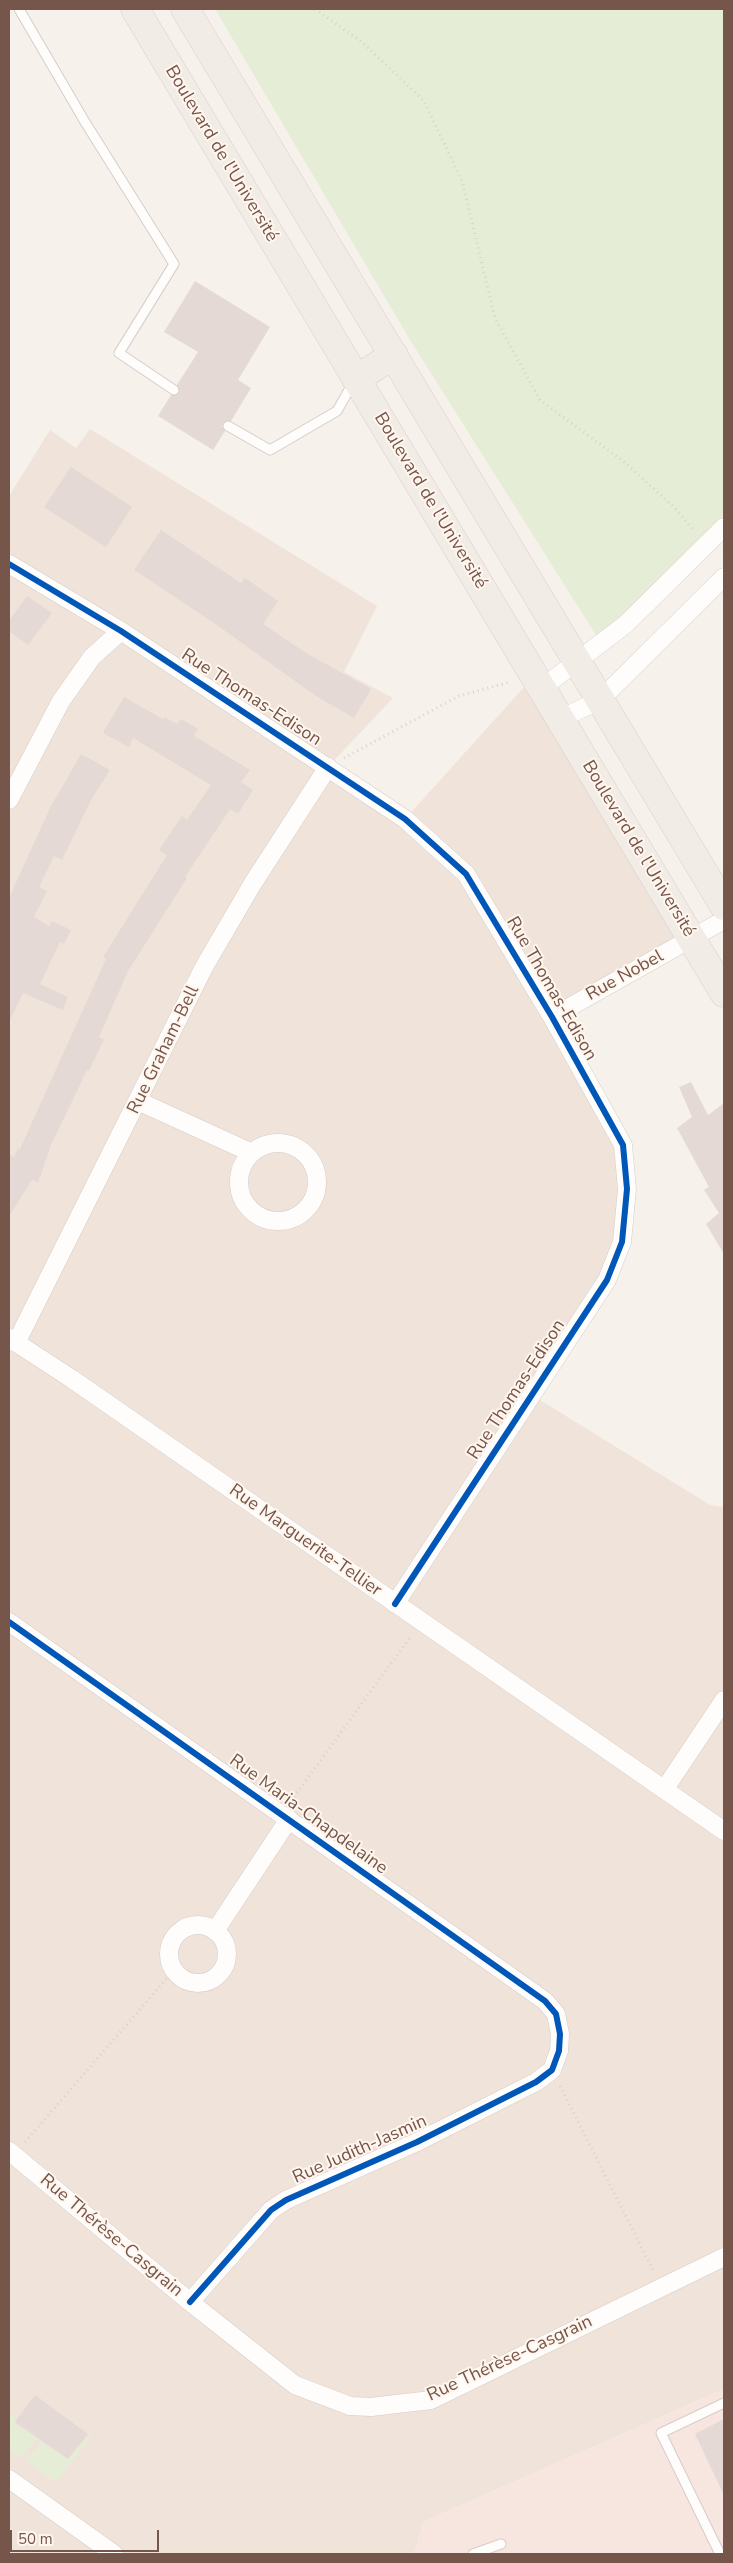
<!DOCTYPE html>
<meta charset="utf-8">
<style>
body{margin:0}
#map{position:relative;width:733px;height:2563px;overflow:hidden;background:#f7f1ec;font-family:"Nunito Sans",sans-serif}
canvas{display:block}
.frame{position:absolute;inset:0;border:10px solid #76554b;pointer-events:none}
.scale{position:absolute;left:10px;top:2530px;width:149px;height:22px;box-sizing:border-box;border:2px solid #76554b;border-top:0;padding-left:6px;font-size:15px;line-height:18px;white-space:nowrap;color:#76554b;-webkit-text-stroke:4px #fff6ee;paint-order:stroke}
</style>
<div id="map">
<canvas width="733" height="2563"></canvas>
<div class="frame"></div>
<div class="scale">50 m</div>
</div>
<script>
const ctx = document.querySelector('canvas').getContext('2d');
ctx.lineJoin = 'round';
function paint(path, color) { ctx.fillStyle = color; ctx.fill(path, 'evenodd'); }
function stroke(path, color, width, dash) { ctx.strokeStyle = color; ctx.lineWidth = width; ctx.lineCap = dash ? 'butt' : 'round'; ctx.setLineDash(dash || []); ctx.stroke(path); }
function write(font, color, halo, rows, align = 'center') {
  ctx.font = font + ' "Nunito Sans",sans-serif'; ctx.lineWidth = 4; ctx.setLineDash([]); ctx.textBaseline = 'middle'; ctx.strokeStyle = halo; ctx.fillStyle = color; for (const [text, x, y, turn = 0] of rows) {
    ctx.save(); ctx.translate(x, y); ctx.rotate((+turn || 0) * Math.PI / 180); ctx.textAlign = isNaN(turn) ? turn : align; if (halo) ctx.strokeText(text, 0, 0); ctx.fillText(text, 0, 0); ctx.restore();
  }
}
const residential = new Path2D(`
 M90,429L377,606L344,672L393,698L328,767L405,819L535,675L692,940L552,1017L623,1145L622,1242L532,1395L710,1505L724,1507V2389L423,2522L414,2554H9V496L50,430L76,448Z`);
const commercial = new Path2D(`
 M724,2389V2554H414L423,2522Z`);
const green = new Path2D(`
 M215,9H724V527L601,643L410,340Z
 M10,2413L16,2419L14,2424L37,2438L21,2458L9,2449Z
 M89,2435L91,2437L56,2482L26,2461L42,2441L68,2459Z`);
const building = new Path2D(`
 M195,281L270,327L238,380L251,388L231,421L223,423L222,427L225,431L213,450L158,416L171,395L179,393L177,385L198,352L164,332Z
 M71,467L132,507L106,547L44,507Z
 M161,530L241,583L245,578L278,601L263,624L306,653L371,689L354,718L316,696L214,623L134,570Z
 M27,596L52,613L28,645L9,631V621Z
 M124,697L163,719L164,717L177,724L181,719L198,729L194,736L250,770L241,782L253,790L238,814L230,809L185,877L187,878L128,971L99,1037L104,1039L89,1071L87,1070L51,1145L38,1183L32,1180L9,1216V1154L14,1157L18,1148L20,1149L106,959L103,957L167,855L159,850L182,816L187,820L211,785L133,738L129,747L103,733Z
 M81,754L110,770L91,800L62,860L54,856L39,887L47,891L34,917L49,926L52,921L71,930L64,944L60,942L40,984L68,997L63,1010L23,993L9,1022V898L50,808Z
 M691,1082L708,1115L724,1103V1254L706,1224L719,1213L704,1190L709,1187L677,1128L692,1117L679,1087Z
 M35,2395L88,2434L68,2459L15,2422Z
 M724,2419V2495L695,2434Z`);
const path = new Path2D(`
 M315,9L362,42L424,101L462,181L495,318L540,400L623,461L675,508L694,531
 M344,758L459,696L510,682
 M291,1801L411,1636
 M560,2086L654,2272
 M25,2142L174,1970`);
const service = new Path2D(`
 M19,9L85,122L174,264L119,353L174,390
 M228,426L270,450L337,411L353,383
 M473,2554L501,2544
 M720,2554L661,2433L724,2403`);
const minor = new Path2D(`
 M9,564L121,631L405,819L466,874L552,1017L623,1145L627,1189L622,1242L607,1280L395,1604
 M542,688L626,624L724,527
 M560,719L600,700L724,577
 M9,800L61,701L92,657L121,631
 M552,1017L724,920
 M138,1101L252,1153
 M239 1182a39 39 0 1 1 78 0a39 39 0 1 1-78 0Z
 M9,1338L72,1379L724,1831
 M16,1343L204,967L253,883L328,767
 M9,1622L545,2001L556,2014L560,2034L559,2051L552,2070L536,2082L417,2142L286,2200L271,2210L190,2302
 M664,1790L724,1700
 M169 1954a29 29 0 1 1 58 0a29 29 0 1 1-58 0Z
 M215,1931L289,1819
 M9,2151L190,2302L295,2385L350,2406L371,2407L431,2400L724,2257
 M9,2479L114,2554`);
const primary = new Path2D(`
 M135,9L724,993
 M185,9L724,906
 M356,379L394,355`);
const cycleway = new Path2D(`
 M9,564L121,631L405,819L466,874L552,1017L623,1145L627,1189L622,1242L607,1280L395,1604
 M9,1622L545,2001L556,2014L560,2034L559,2051L552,2070L536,2082L417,2142L286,2200L271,2210L190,2302`);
const streetNames = [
 ["Boulevard de l'Université",221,154,59],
 ["Boulevard de l'Université",430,501,59],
 ["Rue Thomas-Edison",251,698,33],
 ["Boulevard de l'Université",638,849,59],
 ["Rue Nobel",625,976,-29],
 ["Rue Thomas-Edison",551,989,60],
 ["Rue Graham-Bell",164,1050,-64],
 ["Rue Thomas-Edison",517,1390,-57],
 ["Rue Marguerite-Tellier",305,1541,35],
 ["Rue Maria-Chapdelaine",308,1815,36],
 ["Rue Judith-Jasmin",360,2150,-24],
 ["Rue Thérèse-Casgrain",111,2236,40],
 ["Rue Thérèse-Casgrain",510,2359,-25]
];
paint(residential, '#f0e3da');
paint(commercial, '#f7e5e0');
paint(green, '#e6edd7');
paint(building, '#e4d9d4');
stroke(service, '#d6cdc8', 11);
stroke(minor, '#d6cdc8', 19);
stroke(primary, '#d8ceca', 29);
stroke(path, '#dad1cf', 3, [1, 4]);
stroke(service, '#fefdfc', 9);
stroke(minor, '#fefdfc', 18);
stroke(primary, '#f2ece6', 28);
stroke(cycleway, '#0057b8', 6);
write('18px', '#76554b', '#fff6ee', streetNames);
</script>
